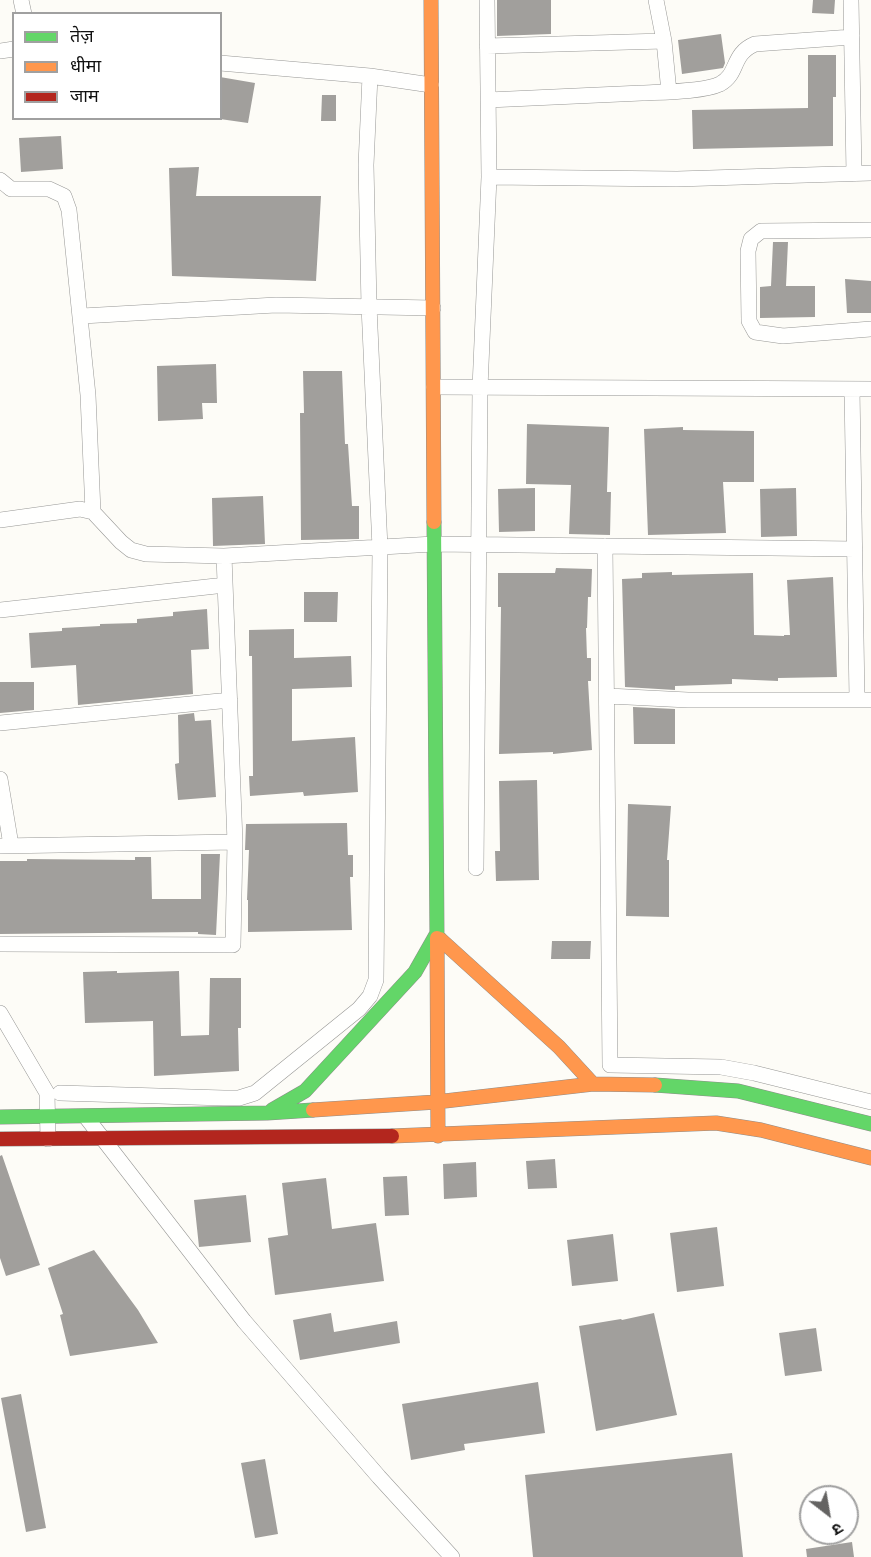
<!DOCTYPE html>
<meta charset="utf-8">
<style>
body{margin:0}
#map{position:relative;width:871px;height:1557px;overflow:hidden;background:#fdfcf7;font-family:"Crimson Pro","Noto Sans Devanagari",serif}
canvas{display:block}
.legend{position:absolute;left:12px;top:12px;width:210px;height:108px;box-sizing:border-box;background:#fff;border:2px solid #a0a0a0;margin:0;padding:8px 10px;list-style:none;font-size:18px;color:#111}
.legend li{display:flex;align-items:center;gap:12px;height:30px}
.legend b{width:30px;border:2px solid #a0a0a0}
.north{position:absolute;left:799px;top:1485px;width:60px;height:60px;box-sizing:border-box;background:#fff;border:2px solid #a0a0a0;border-radius:50%;rotate:149deg;font-size:16px;font-weight:700;line-height:24px;text-align:center;color:#111}
.north::after{content:'';display:block;margin:auto;width:21px;height:27px;background:#646362;clip-path:polygon(50% 0,100% 100%,50% 72%,0 100%)}
</style>
<div id="map">
<canvas width="871" height="1557"></canvas>
<ul class="legend">
<li><b style="height:8px;background:#63d668"></b>तेज़</li>
<li><b style="height:8px;background:#ff974d"></b>धीमा</li>
<li><b style="height:8px;background:#b3261e"></b>जाम</li>
</ul>
<div class="north">उ</div>
</div>
<script>
const ctx = document.querySelector('canvas').getContext('2d');
ctx.lineJoin = 'round';
function paint(path, color) { ctx.fillStyle = color; ctx.fill(path, 'evenodd'); }
function stroke(path, color, width, dash) { ctx.strokeStyle = color; ctx.lineWidth = width; ctx.lineCap = dash ? 'butt' : 'round'; ctx.setLineDash(dash || []); ctx.stroke(path); }
const building = new Path2D(`
 M497,0H551V34L497,36Z
 M813,0H835L834,14L812,13Z
 M721,34L725,63L723,68L682,74L678,40Z
 M808,55H836V97H833V146L693,149L692,110L808,108Z
 M220,77L255,83L248,123L220,119Z
 M322,95H336V121H321Z
 M61,136L63,169L21,172L19,138Z
 M199,167L196,196H321L316,281L172,276L169,168Z
 M773,242H788L786,286H815V317L760,318V287L771,286Z
 M845,279L871,281V313H847Z
 M216,364L217,403H202L203,419L158,421L157,366Z
 M303,371H342L345,444H348L352,506H359V539L301,540L300,413H304Z
 M527,424L609,427L607,492H611L610,535L569,534L571,485L526,484Z
 M683,427V430L754,431V482H723L726,533L648,535L644,429Z
 M535,488V531L499,532L498,489Z
 M796,488L797,536L761,537L760,489Z
 M263,496L265,544L213,546L212,498Z
 M556,568L592,569L591,597H588L587,628H586L587,658H591V681H588L592,750L553,754V752L499,754L501,607H498V573H555Z
 M672,572V575L753,573L754,635L784,636V635H790L787,580L833,577L837,677L778,678V681L732,679V684L675,686V690L625,687L622,579L642,578V573Z
 M304,592H338L337,622H304Z
 M207,609L209,649L191,650L193,694L78,705L76,665L31,668L29,633L62,631V628L100,626V624L137,623V619L173,616V612Z
 M294,629V658L351,656L352,687L292,689V741L355,737L358,792L304,796L303,792L250,796L249,776H253L252,656H249V630Z
 M0,682H34V710L0,713Z
 M633,707L675,709V744H634Z
 M194,713L195,721L211,720L216,797L178,800L175,764L179,763L178,715Z
 M537,780L539,880L496,881L495,851H500L499,781Z
 M628,804L671,806L667,860H669V917L626,916Z
 M347,823L348,855H353V877H350L352,930L248,932V900H247L249,850H245L246,824Z
 M201,854H220L216,935L198,934V932L0,934V861H27V859L135,860V857H151L152,899H201Z
 M552,941H591L590,959H551Z
 M117,971V973L179,971L181,1036L209,1035L210,978H241V1028H238L239,1071L154,1076L153,1021L85,1023L83,972Z
 M2,1155L40,1265L6,1276L0,1258V1156Z
 M555,1159L557,1188L528,1189L526,1161Z
 M476,1162L477,1197L444,1199L443,1164Z
 M407,1176L409,1215L385,1216L383,1177Z
 M326,1178L332,1229L376,1223L384,1281L275,1295L268,1238L288,1235L282,1183Z
 M246,1195L251,1242L199,1247L194,1200Z
 M717,1227L724,1286L677,1292L670,1233Z
 M613,1234L618,1281L572,1286L567,1240Z
 M94,1250L138,1310L158,1343L70,1356L60,1315L63,1314L48,1268Z
 M331,1313L334,1332L397,1321L400,1343L300,1360L293,1320Z
 M654,1313L677,1415L596,1431L579,1326L621,1319L622,1320Z
 M816,1328L822,1371L785,1376L779,1333Z
 M538,1382L545,1433L464,1444L465,1450L411,1460L402,1404Z
 M21,1394L46,1528L26,1532L1,1398Z
 M732,1453L743,1557H533L525,1475Z
 M265,1459L278,1534L255,1538L241,1463Z
 M852,1542L854,1557H807L806,1549Z`);
const street = new Path2D(`
 M21,0L24,14
 M656,0L664,41L669,92
 M851,0L854,174
 M487,46L664,41
 M0,51L14,49
 M220,63L370,76L431,85
 M488,100C539,98 590,95 642,93C661,92 703,92 720,84C739,74 731,54 755,44L852,37
 M489,177L677,179L871,173
 M0,180L11,189H49L64,196L69,210L88,395L93,512
 M871,230L761,231L751,239L748,251L749,321L755,332L783,336L871,329
 M82,316L276,305L433,308
 M434,387L871,389
 M852,389L857,699
 M0,520L80,509L93,512L121,542L131,550L146,554L224,556L434,544L855,549
 M605,546L610,1065L721,1067L754,1073L871,1102
 M0,610L225,585
 M608,696L688,700H871
 M0,723L230,700
 M0,779L11,845
 M0,846L235,842
 M476,868L480,388L489,177L487,0
 M0,944L233,945L235,842L224,556
 M0,1013L47,1093L48,1139
 M60,1093L224,1098H239L255,1093L359,1009L370,996L376,980L380,548L369,306L366,165L370,76
 M86,1117L244,1321L379,1477L452,1557`);
const fast = new Path2D(`
 M434,522L437,938
 M655,1085L738,1091L871,1124
 M272,1110L305,1091L415,972L436,935L440,939
 M0,1117L267,1113L313,1110`);
const slow = new Path2D(`
 M431,0L434,522
 M437,938L438,1136
 M440,939L559,1047L593,1084
 M313,1110L436,1102L593,1084L655,1085
 M392,1136L716,1123L761,1130L871,1158`);
const jam = new Path2D(`
 M0,1139L392,1136`);
paint(building, '#a19f9c');
stroke(street, '#979795', 16);
stroke(fast, '#8e8d8b', 15);
stroke(slow, '#8e8d8b', 15);
stroke(jam, '#8e8d8b', 15);
stroke(street, '#fffffe', 15);
stroke(fast, '#63d668', 14);
stroke(slow, '#ff974d', 14);
stroke(jam, '#b3261e', 14);
</script>
